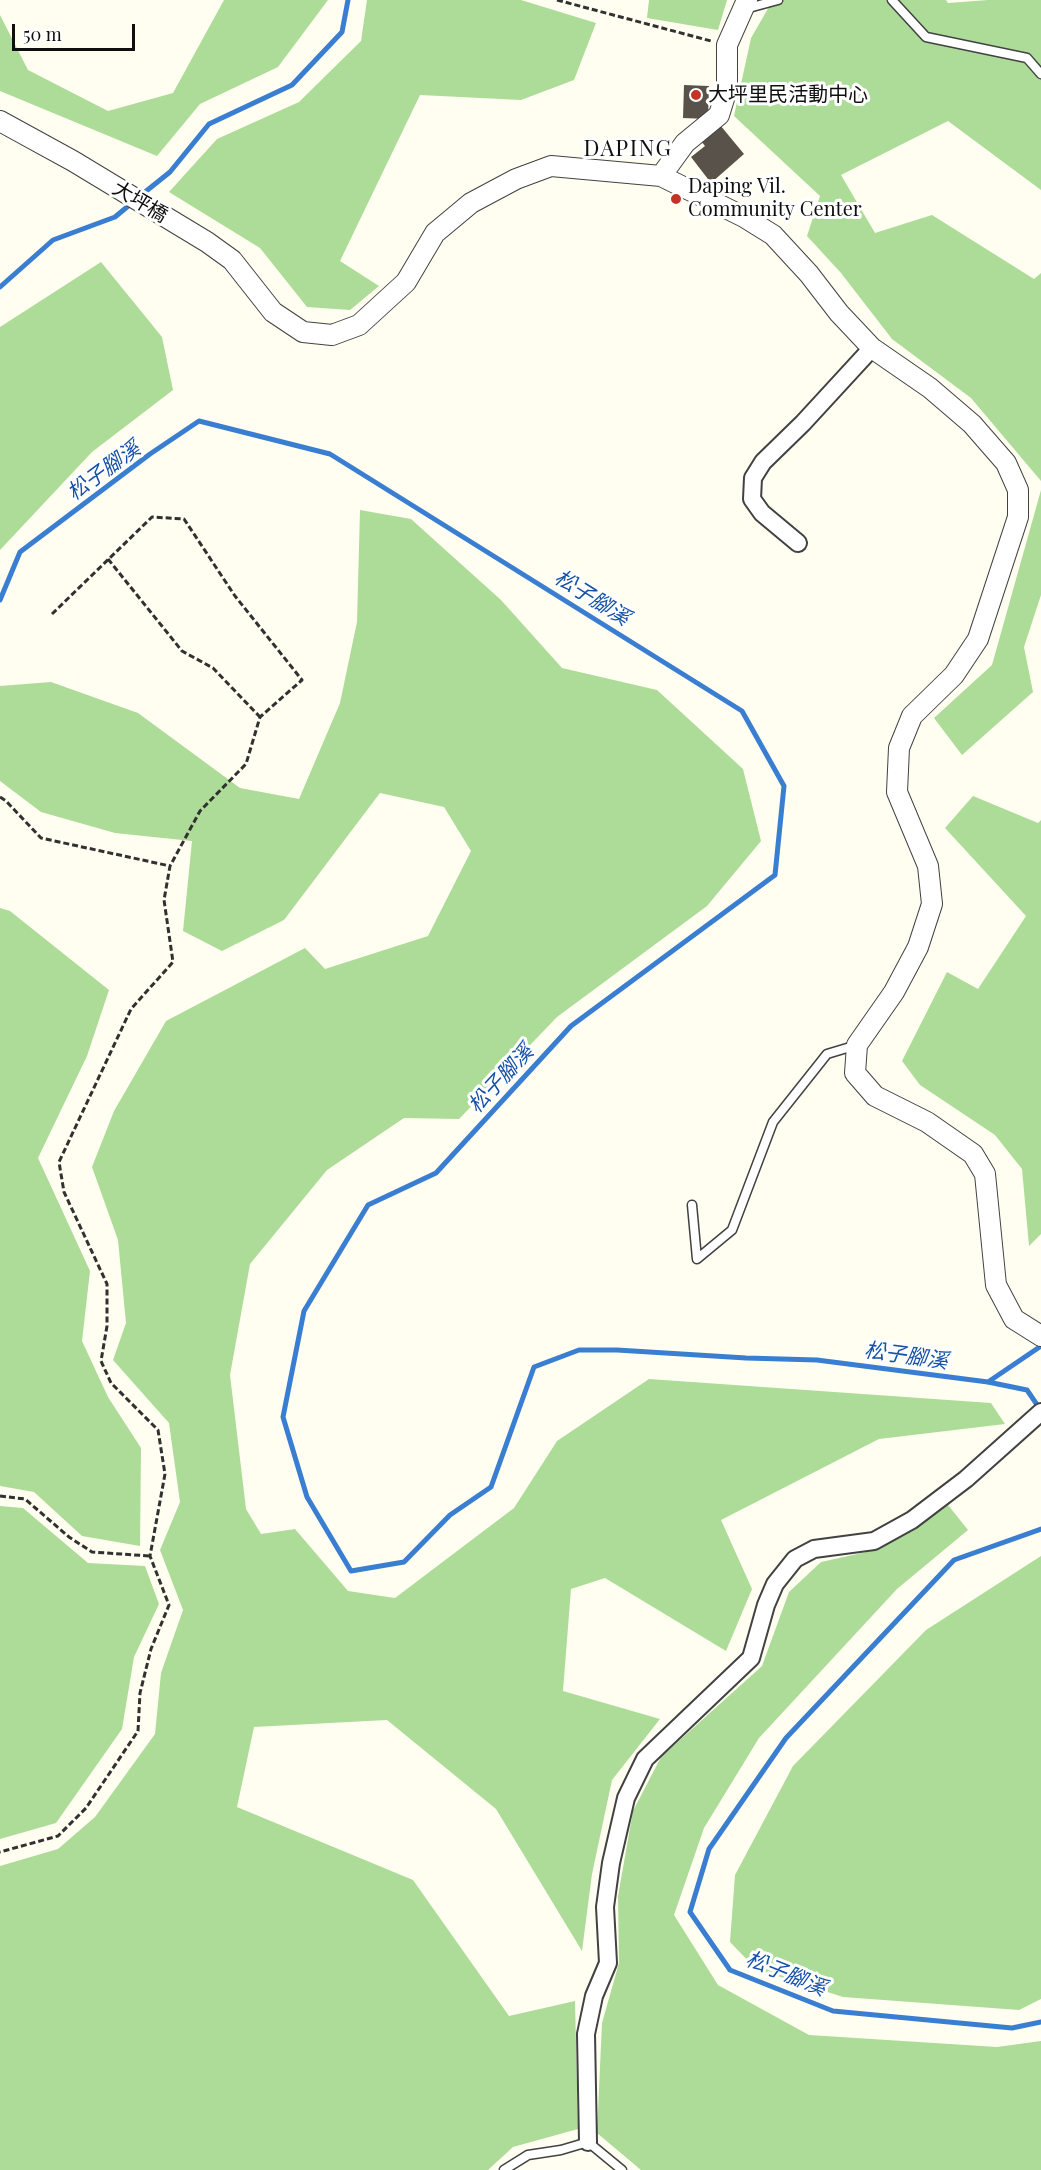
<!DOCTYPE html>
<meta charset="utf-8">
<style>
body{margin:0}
#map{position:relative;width:1041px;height:2170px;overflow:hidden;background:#fffef1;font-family:"Playfair Display",serif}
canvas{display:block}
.scale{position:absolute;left:12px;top:24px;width:123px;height:27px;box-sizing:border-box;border:3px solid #0f0f0f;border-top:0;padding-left:8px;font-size:18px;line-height:21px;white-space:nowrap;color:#0f0f0f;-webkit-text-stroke:4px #fff;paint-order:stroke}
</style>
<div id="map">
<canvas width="1041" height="2170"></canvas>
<div class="scale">50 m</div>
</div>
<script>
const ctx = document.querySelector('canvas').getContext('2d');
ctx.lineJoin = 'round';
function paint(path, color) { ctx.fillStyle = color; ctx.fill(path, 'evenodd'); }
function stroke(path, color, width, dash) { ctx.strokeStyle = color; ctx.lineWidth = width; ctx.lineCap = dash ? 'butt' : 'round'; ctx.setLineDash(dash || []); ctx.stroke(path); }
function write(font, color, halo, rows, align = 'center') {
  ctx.font = font + ' "Playfair Display","Noto Sans TC",serif'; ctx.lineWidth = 6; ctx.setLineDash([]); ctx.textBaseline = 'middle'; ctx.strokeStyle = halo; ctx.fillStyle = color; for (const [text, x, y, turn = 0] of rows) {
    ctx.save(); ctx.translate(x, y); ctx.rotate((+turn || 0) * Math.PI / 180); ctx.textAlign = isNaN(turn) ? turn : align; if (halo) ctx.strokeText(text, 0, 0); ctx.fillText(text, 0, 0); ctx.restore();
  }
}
const forest = new Path2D(`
 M224,0H328L278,67L200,104L157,156L0,91V15L28,70L108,111L173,93Z
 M367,0H521L596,23L574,80L521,100L420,95L340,261L379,286L350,310L307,307L260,248L169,192L217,139L299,102L361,41Z
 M649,0H727L718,30L647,18Z
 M773,0H946L948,3L988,0H1041V190L948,121L841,175L875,233L932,215L1034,279L1041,273V481L971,398L892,339L841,273L807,236L820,196L734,116L751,38Z
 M101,262L162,337L173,390L92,452L0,550V327Z
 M1041,490V595L1024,647L1033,692L962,755L934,718L992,665Z
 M360,510L411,519L501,600L562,668L657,690L743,769L761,841L707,906L557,1017L459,1119L404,1118L327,1170L250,1264L230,1375L246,1509L261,1534L295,1529L348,1591L395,1598L514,1508L557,1441L649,1379L991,1403L1005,1424L879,1439L721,1520L752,1589L726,1651L605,1578L571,1589L563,1691L660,1719L612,1780L592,1874L582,1951L496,1809L387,1720L254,1727L237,1807L413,1880L509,2016L575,2001L578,2129L513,2147L488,2170H0V1866L58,1849L95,1817L155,1734L161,1673L183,1610L160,1550L180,1502L169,1423L113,1360L126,1323L118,1240L92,1167L114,1111L166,1021L305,948L325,969L428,936L471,851L444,807L380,793L284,920L222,951L183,931L192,841L115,833L41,812L0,781V686L51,682L138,713L240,788L299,799L340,703L357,622Z
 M973,796L1038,823L1041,820V1234L1029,1246L1022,1169L995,1135L920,1085L902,1061L947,972L978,989L1026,916L945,828Z
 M0,908L10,911L109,990L87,1056L38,1158L90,1271L82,1341L108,1397L141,1448L140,1546L82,1536L34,1492L0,1486Z
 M948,1505L968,1530L897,1589L759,1738L704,1828L674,1915L718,1985L809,2035L997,2047L1041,2041V2170H641L597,2133L602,2023L619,1963L618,1896L633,1811L661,1757L762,1666L789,1592L821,1562L880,1549Z
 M0,1506L23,1508L88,1563L145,1566L159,1604L134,1657L122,1729L56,1823L0,1839Z
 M1041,1556V1999L1019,2010L843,1997L756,1969L730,1942L735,1875L793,1766L926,1630Z`);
const stream = new Path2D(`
 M140,196L170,172L209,124L292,85L342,32L348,0
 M0,287L53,240L115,217L133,202
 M0,600L20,552L150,454L199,421L330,454L742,711L784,786L775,875L571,1026L436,1173L368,1205L304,1311L283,1417L307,1497L351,1571L404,1562L450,1515L491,1487L534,1367L579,1350H617L746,1358L817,1360L988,1382L1027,1390L1040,1409
 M988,1382L1041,1346
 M1041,1529L954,1560L786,1738L709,1849L690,1912L730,1970L833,2011L1012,2028L1041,2022`);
const building = new Path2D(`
 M684,85L709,86L708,119L683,118Z
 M720,125L744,154L711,183L691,157L705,146L701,141Z`);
const path = new Path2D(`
 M557,0L711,41
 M108,559L182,651L213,668L260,717
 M52,614L152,517L184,519L235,596L302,680L260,717L246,764L200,811L170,866
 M0,797L6,801L41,838L170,866L164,900L173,962L131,1009L59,1162L64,1192L107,1284V1326L101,1361L111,1383L158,1430L165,1474L150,1556L169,1605L151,1649L140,1693L138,1731L86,1808L58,1836L0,1852
 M0,1496L25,1499L69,1537L92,1552L150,1556`);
const service = new Path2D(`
 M892,0L926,37L1027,58L1041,74
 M745,9L778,0
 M692,1205L697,1259L732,1230L773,1122L827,1054L857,1045
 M504,2170L528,2155L561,2150L588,2142L622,2170`);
const minor = new Path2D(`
 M798,543L762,513L752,499L753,478L763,462L803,423L872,348
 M588,2142L586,2034L594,1996L608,1963L605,1907L611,1863L626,1798L645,1759L751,1658L766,1605L775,1584L795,1559L814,1549L874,1541L912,1520L966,1479L1041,1412`);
const tertiary = new Path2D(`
 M0,121L73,161L207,242L232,260L273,312L303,332L332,335L359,325L406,282L435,233L471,203L516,179L551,166L661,176L744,217L773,235L809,274L839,313L872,348L930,388L972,424L1006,463L1018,490V517L978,639L954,675L912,716L899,748L897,792L928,866L932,904L918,947L894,992L857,1045L855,1073L875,1096L927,1122L973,1154L985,1174L996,1285L1014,1319L1041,1336
 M661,176L685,143L719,115L727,89V45L747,0`);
const markers = [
 [696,95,6,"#c43323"],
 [676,199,6,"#c43323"]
];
const poiNames = [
 ["大坪里民活動中心",708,95],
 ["Daping Vil.",688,187],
 ["Community Center",688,210]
];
const streetNames = [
 ["大坪橋",140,202,31]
];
const waterNames = [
 ["松子腳溪",104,471,-36],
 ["松子腳溪",592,598,32],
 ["松子腳溪",501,1079,-47],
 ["松子腳溪",906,1356,8],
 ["松子腳溪",786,1974,22]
];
const quarterNames = [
 ["DAPING",628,149]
];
paint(forest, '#addc98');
stroke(stream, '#3a7ed1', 5);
paint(building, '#58524b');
stroke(service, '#424242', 11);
stroke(minor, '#424242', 20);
stroke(tertiary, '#424242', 22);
stroke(path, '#313131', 3, [6, 3]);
stroke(service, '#fff', 8);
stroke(minor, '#fff', 16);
stroke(tertiary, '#fff', 20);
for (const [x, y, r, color] of markers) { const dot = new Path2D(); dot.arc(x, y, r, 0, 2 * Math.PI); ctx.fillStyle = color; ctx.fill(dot); stroke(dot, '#fff', 2); }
write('20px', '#0f0f0f', '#fff', poiNames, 'left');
write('20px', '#0f0f0f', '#fff', streetNames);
write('italic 21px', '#1450a5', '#fff', waterNames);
ctx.letterSpacing = '1.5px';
write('22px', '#0f0f0f', '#fff', quarterNames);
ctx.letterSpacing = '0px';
</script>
